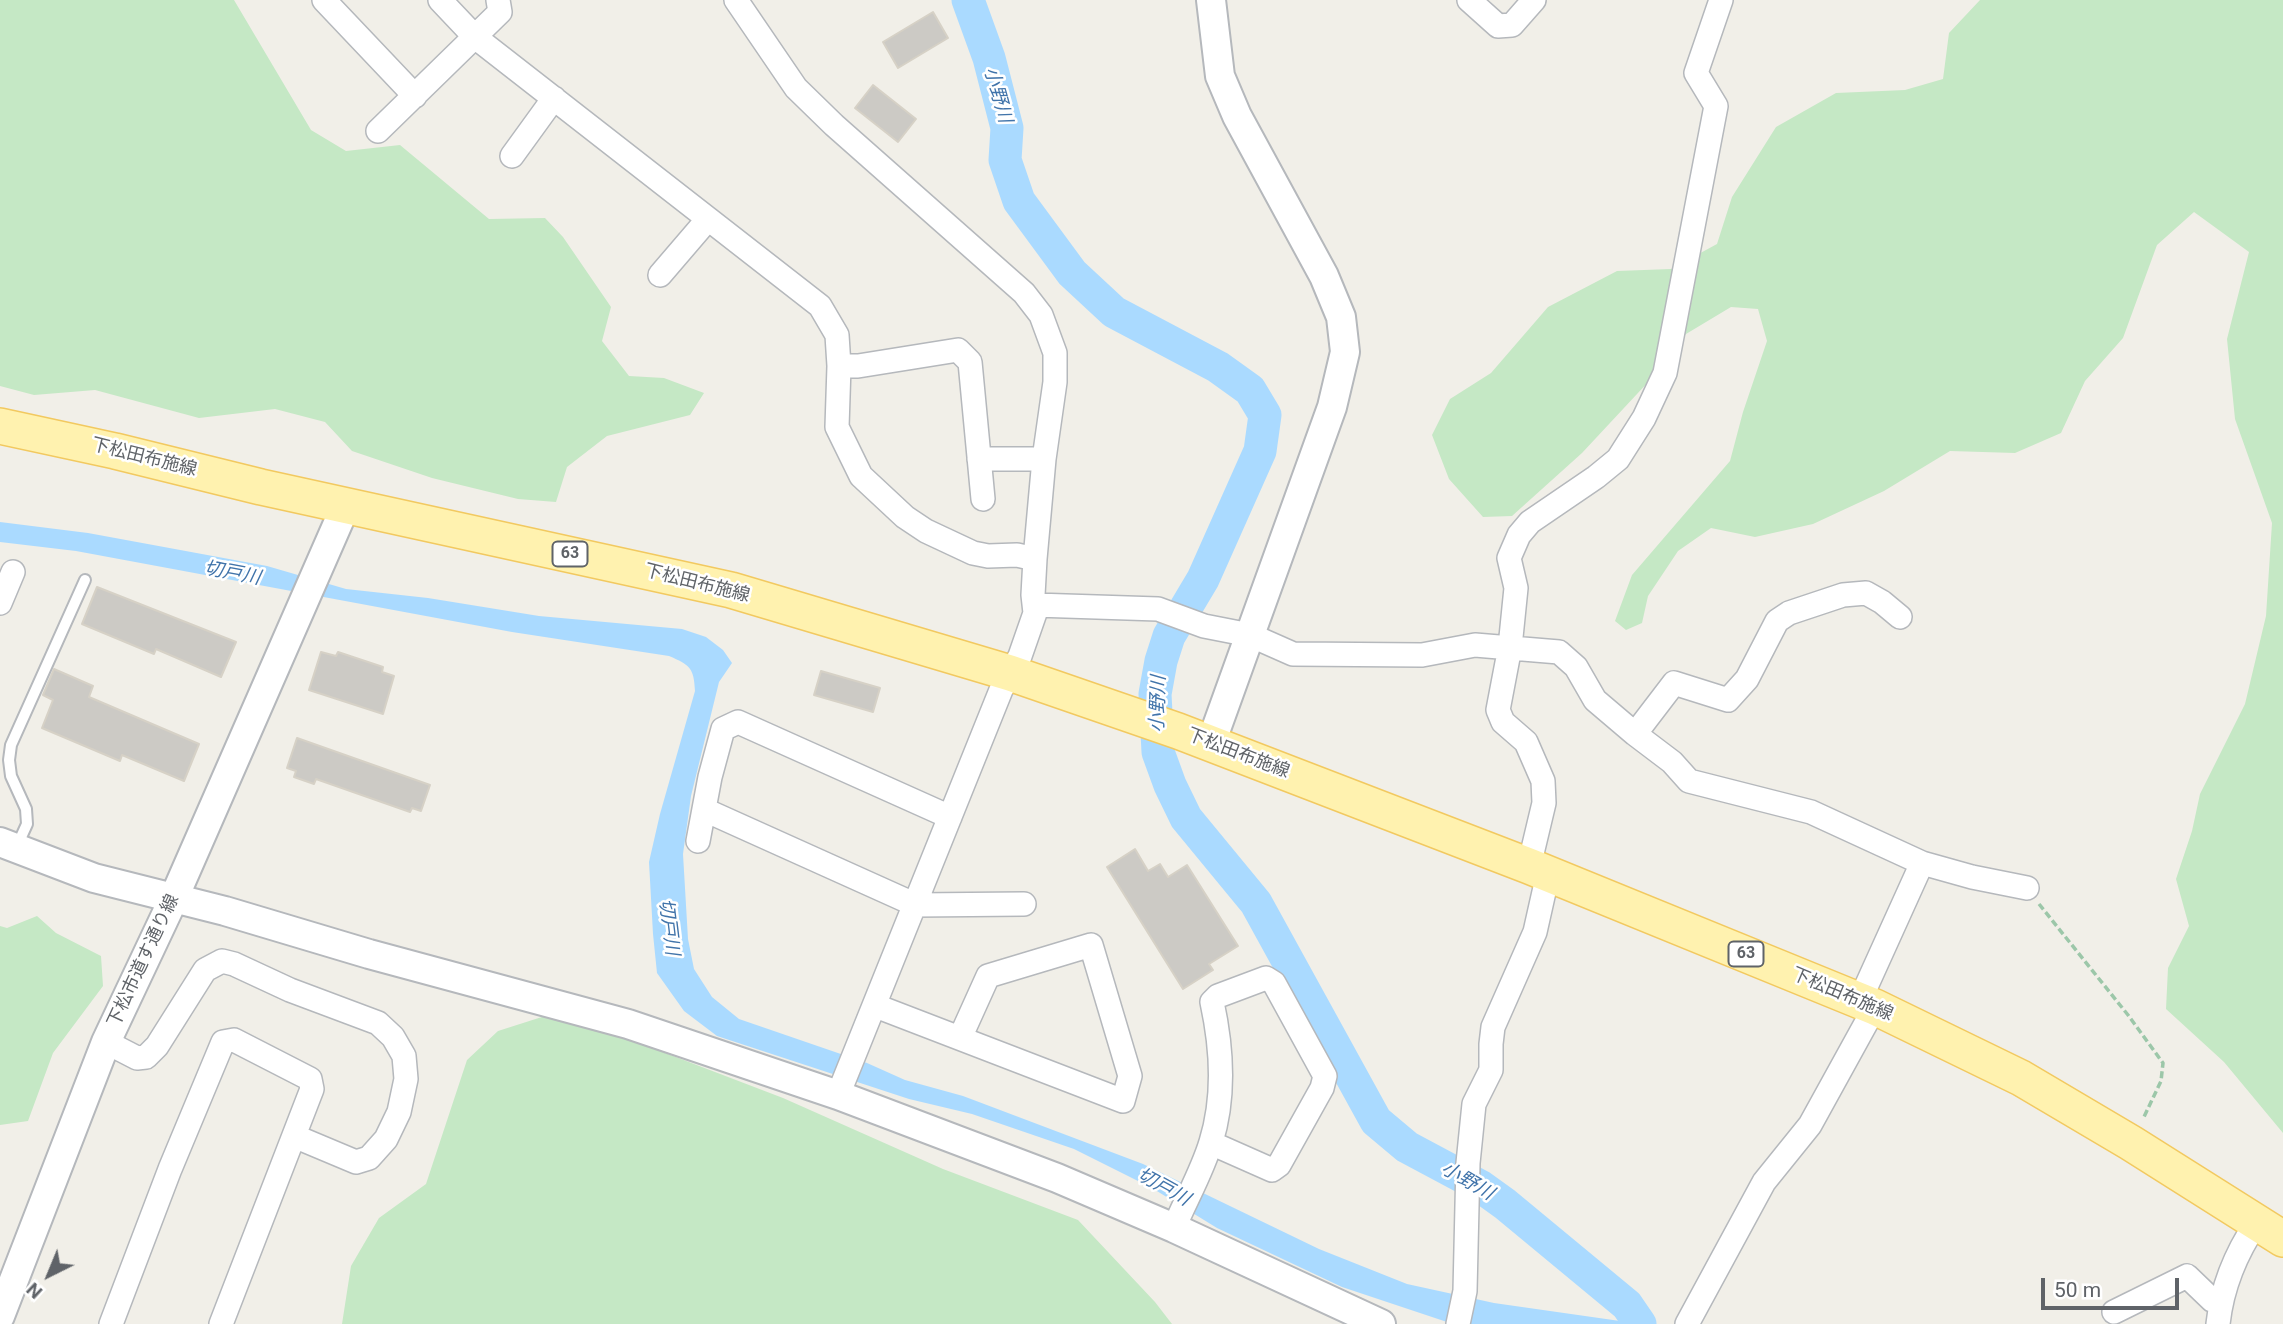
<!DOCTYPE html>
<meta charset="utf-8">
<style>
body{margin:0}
#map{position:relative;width:2283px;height:1324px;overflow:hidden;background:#f1efe8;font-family:Roboto,sans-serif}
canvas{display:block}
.north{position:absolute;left:14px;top:1240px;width:70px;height:70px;-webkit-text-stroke:5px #fff;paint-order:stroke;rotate:223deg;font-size:19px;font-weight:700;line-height:28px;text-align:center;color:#5f6368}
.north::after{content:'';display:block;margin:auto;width:24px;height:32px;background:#5f6368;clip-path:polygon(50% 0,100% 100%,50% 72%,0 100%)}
.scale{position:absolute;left:2041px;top:1278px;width:138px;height:32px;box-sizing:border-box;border:4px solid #5f6368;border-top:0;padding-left:9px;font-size:21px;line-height:24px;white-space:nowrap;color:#5f6368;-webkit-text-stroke:5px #fff;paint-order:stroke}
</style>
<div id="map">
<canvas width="2283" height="1324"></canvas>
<div class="north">N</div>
<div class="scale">50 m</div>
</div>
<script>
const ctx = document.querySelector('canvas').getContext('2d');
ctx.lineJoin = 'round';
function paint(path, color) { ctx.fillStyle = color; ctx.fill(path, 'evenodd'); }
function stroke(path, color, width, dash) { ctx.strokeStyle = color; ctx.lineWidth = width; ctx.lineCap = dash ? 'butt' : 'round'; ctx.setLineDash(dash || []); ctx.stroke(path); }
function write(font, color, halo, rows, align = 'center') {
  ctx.font = font + ' Roboto,"Noto Sans JP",sans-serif'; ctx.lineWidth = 5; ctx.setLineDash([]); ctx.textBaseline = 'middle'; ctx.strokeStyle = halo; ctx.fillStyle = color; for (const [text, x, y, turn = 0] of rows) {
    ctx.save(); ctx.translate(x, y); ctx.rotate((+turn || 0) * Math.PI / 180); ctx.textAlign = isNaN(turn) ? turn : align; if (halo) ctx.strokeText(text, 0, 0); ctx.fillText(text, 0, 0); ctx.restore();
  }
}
const green = new Path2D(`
 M0,0H234L311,130L346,151L400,145L489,219L545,218L563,237L611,307L602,341L629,376L664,378L704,393L690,415L607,436L567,467L556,502L518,499L432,478L352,451L325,422L275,409L199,418L95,390L34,395L0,386Z
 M1980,0H2283V1133L2224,1062L2166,1009L2168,968L2189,926L2176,879L2192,831L2200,794L2245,704L2266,616L2272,523L2235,419L2227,339L2249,252L2194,212L2157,245L2123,338L2085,381L2061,433L2015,453L1950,451L1884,491L1813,524L1755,537L1711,528L1678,551L1648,596L1642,623L1626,630L1615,621L1632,575L1730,461L1743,412L1767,341L1758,309L1731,307L1686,334L1651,379L1582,453L1512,516L1483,517L1449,479L1432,435L1450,399L1491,373L1548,307L1617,271L1671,269L1717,244L1732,197L1776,127L1836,93L1905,90L1943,79L1949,33Z
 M37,916L56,933L101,956L103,986L53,1053L28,1121L0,1125V926L7,928Z
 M545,1016L613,1033L783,1098L943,1169L1078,1220L1155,1302L1172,1324H342L351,1266L379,1218L426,1184L467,1060L498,1031Z`);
const water = new Path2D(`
 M0,522L88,533L267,566L346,589L428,598L539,616L682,629L706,637L723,650L732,663L719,682L691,796L683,854L688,939L694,969L712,997L739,1019L867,1063L905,1080L963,1096L1143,1164L1319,1249L1407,1284L1494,1303L1641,1324H1453L1342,1287L1217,1228L1152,1188L1074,1149L972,1114L909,1099L717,1036L684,1011L657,973L653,934L649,862L660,814L695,691C694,668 690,665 669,656L512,632L76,551L0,542Z`);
const river = new Path2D(`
 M968,0L989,58L1007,128L1005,160L1019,201L1072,273L1114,312L1218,367L1250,390L1265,415L1260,451L1203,579L1169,636L1161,661L1155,694L1158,752L1170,785L1186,818L1256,903L1376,1121L1407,1147L1480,1186L1505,1204L1627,1305L1640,1324`);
const building = new Path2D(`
 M933,12L948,38L898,68L883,42Z
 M873,85L916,119L898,142L855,108Z
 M97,587L236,642L221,677L156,649L154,654L82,624Z
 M321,652L336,656L338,652L383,667L382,672L394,676L383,714L309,690Z
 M54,669L93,686L89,697L199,744L184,781L122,755L120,761L42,728L53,700L43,695Z
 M821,671L880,688L873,712L814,695Z
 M297,738L430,785L421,811L412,808L410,812L316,779L314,784L294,777L296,771L287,768Z
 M1135,849L1148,871L1160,864L1168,877L1187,865L1238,946L1209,964L1213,970L1183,989L1107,867Z`);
const path = new Path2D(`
 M2039,904L2128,1015L2163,1063L2161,1081L2143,1119`);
const service = new Path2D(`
 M17,846L27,824L26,809L11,776L9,760L11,745L85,580`);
const minor = new Path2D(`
 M324,0L415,96
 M440,0L475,37L820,306L837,335L839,366L837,427L861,476L905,517L926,531L973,553L988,556L1017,555L1035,559
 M736,0L796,88L834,125L1024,293L1041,315L1055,353V382L1044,459L1035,559L1033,595L1035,613L1020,656L1001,690L838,1095
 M1469,0L1498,26L1512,25L1534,0
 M378,131L500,12L498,0
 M512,156L554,98
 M660,275L708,219
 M839,366H858L958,350L970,362L983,499
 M979,459H1044
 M0,603L13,572
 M1035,605L1158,609L1204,626L1250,635L1293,654L1422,655L1475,645L1559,652L1576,667L1595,700L1635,734L1672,762L1689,781L1811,812L1922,863L1972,877L2027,888
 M1635,734L1674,683L1728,700L1747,679L1777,621L1789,613L1843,595L1866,593L1882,602L1900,617
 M705,810L916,905L1024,904
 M698,841L710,777L723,729L738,722L950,817
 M1529,866L1544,803L1543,781L1526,742L1503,722L1498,710L1510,647L1516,588L1509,558L1519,535L1530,522L1596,477L1618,459L1644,418L1665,373L1716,106L1696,73L1721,0
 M1860,1000L1922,863
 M876,1006L1123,1101L1130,1076L1091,945L988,976L960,1038
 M106,1042L137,1058L146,1057L157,1046L205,970L222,961L234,964L290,990L378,1023L393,1037L404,1056L406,1079L399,1112L386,1139L369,1158L356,1162L294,1136
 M1174,1228C1186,1199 1202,1172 1211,1142C1225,1097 1222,1048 1212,1002L1218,996L1266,978L1274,983L1325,1076L1322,1088L1279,1165L1272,1170L1211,1143
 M2114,1312L2187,1276L2212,1300L2220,1303
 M111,1324L170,1169L223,1042L234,1040L310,1079L312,1089L221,1324
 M1458,1324L1465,1291L1468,1163L1474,1104L1491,1070V1044L1493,1027L1535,932L1548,874
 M1687,1324L1764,1182L1810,1125L1875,1007
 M2218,1324C2222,1287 2236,1253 2257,1222`);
const tertiary = new Path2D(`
 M1211,0L1220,76L1237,116L1324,276L1341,317L1345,352L1332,407L1211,743
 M0,842L94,878L225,911L369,954L628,1024L838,1095L1057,1178L1174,1228L1381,1324
 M0,1316L106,1042L173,900L346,505`);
const primary = new Path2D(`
 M0,426L115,451L261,487L731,590L1010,673L1178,731L1529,866L1875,1007L2021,1078L2131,1143L2283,1239`);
const shields = [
 [570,554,35],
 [1746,954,35]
];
const shieldNames = [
 ["63",570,554],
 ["63",1746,954]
];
const streetNames = [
 ["下松田布施線",144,458,14],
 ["下松田布施線",697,584,14],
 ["下松田布施線",1238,754,21],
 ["下松市道す通り線",144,961,-65],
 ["下松田布施線",1842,995,23]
];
const waterNames = [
 ["小野川",997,95,74],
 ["切戸川",232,574,11],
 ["小野川",1159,704,-88],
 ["切戸川",668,927,83],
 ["小野川",1467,1182,30],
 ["切戸川",1163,1188,29]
];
paint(green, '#c5e8c5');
paint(water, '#aadaff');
stroke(river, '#aadaff', 33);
paint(building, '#cccac5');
stroke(building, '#d6d1c6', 2);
stroke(service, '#b5b8bc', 14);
stroke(minor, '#b5b8bc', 26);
stroke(tertiary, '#b5b8bc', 32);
stroke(primary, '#f2c960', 38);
stroke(path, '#9cc7a9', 3.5, [7, 3.5]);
stroke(service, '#fff', 10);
stroke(minor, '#fff', 23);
stroke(tertiary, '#fff', 28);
stroke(primary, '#fff2af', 35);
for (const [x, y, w] of shields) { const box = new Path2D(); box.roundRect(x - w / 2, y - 12.5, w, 25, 5); ctx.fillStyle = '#fff'; ctx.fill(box); stroke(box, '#5f6368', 2); }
write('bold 16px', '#5f6368', null, shieldNames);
write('18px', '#5f6368', '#fff', streetNames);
write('italic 19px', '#4174aa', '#fff', waterNames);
</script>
